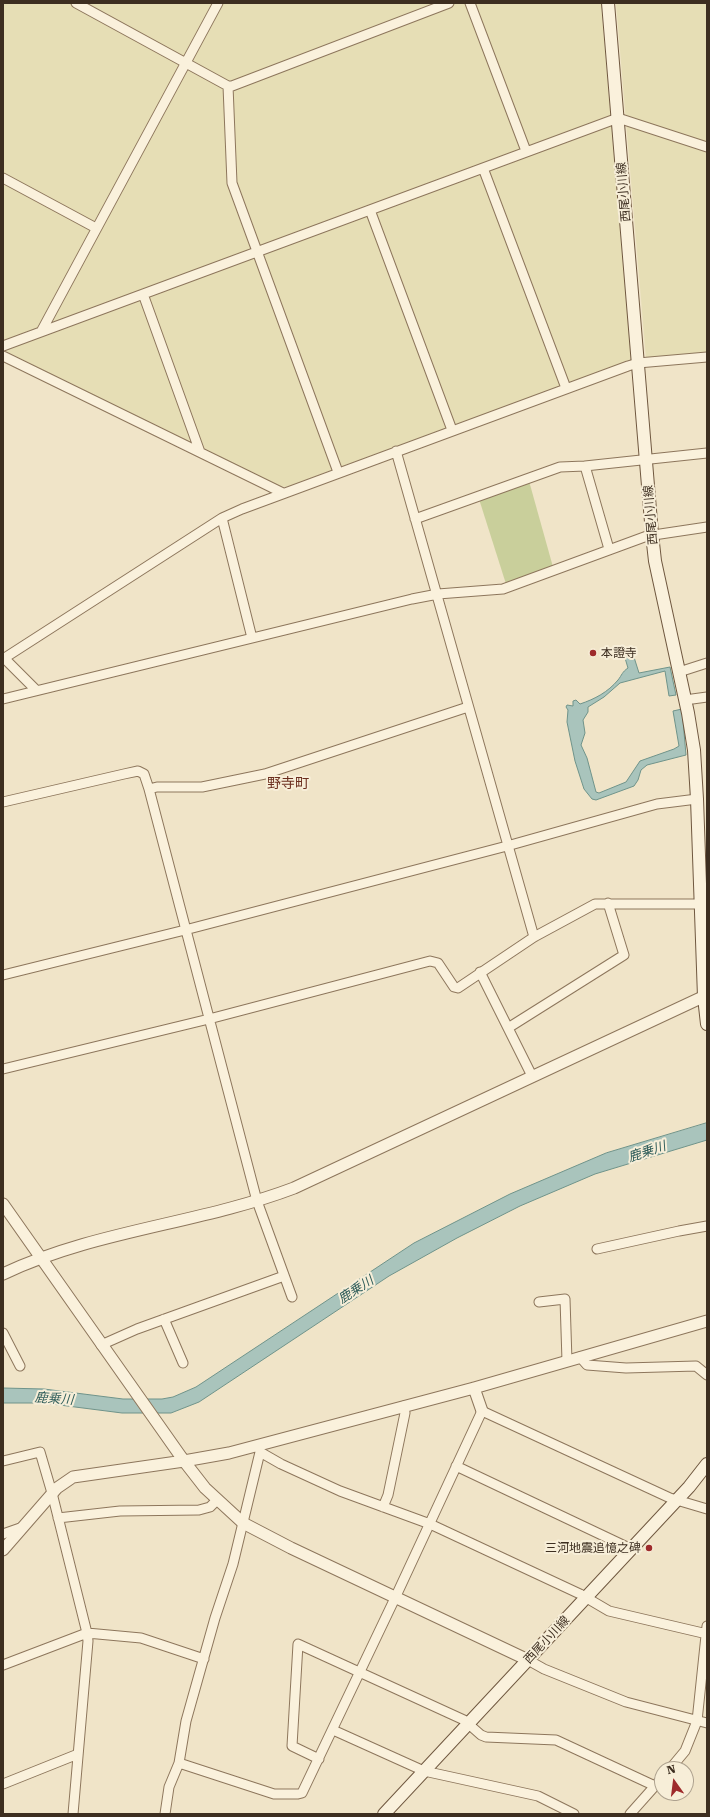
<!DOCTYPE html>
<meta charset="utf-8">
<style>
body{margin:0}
#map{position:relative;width:710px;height:1817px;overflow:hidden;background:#f0e4c8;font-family:"Roboto Serif",serif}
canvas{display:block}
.frame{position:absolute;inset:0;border:4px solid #3d2e20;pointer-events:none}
.north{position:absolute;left:654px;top:1761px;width:40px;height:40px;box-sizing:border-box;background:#f7eed8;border:1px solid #ada18e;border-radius:50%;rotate:346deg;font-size:11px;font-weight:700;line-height:16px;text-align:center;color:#3d2e20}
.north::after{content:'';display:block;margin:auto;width:14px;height:18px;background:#9e2a2b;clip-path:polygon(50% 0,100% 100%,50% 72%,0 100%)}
</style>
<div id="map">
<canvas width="710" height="1817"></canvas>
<div class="frame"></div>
<div class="north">N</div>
</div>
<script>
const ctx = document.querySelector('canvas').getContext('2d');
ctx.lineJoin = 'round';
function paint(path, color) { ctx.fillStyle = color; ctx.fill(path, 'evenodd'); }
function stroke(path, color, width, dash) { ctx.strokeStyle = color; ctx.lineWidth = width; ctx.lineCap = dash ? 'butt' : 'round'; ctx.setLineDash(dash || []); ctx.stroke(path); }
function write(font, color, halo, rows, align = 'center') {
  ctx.font = font + ' "Roboto Serif","Noto Sans JP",serif'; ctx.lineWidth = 4; ctx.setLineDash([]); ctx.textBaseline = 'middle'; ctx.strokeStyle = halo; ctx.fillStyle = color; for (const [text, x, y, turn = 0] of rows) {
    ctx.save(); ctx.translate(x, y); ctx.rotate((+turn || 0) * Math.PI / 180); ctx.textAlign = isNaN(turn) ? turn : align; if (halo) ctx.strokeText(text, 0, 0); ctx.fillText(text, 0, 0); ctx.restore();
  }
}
const farmland = new Path2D(`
 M3,3H601L631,360L286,487L276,485L3,350Z
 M616,3H707V352L646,358Z`);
const green = new Path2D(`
 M529,481L553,567L506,584L479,499Z`);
const water = new Path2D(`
 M633,654L639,673L670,667L676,695L669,696L665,671L620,683L604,697L588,707V712L583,720L585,733L581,745L587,758L596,792L599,793L626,782L640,761L674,749L679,746L673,711L682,709L686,755L647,765L641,770L638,780L634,786L596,800L592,799L584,789L575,761L567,722L568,710L566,707L567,705L573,706V701L576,700L580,704C595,699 608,692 618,680C622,675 622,672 628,668L625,658L628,655Z
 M707,1123V1140L595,1174L520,1206L457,1238L389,1276L199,1402L171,1413H122L44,1403H3V1388L44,1389L123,1399H162L173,1397L196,1387L414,1243L510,1194L606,1153Z`);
const minor = new Path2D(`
 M76,3L228,86H232L449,3
 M470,3L526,151
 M228,86L232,183L338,472
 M483,168L566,388
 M3,178L96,228
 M370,210L452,430
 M143,294L200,452
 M42,330L218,3
 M3,346L618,118L707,147
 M3,356L283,493
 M396,451L534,937
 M222,518L252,638
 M415,519L560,467L585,466
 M609,549L585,466L707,453
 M4,658L36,690
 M3,659L222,518L242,509L628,366L638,363L707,357
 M679,672L707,663
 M3,699L412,599L438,594L503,589L647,536L707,527
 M685,700L707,697
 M149,789L157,787H202L265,774L468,707
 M3,802L124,774L138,771L144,774L149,789L257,1201L292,1297
 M480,972L532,1076
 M3,975L185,930L507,846L657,804L697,799
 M508,1028L624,955L608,903
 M3,1069L209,1019L430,961L438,963L454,987L458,988L534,937L595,904H707
 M597,1249L679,1231L707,1226
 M539,1302L565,1299L567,1361
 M164,1319L183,1363
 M3,1333L20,1366
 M101,1345L137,1329L284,1276
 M580,1357L587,1365L626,1368L696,1366L707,1375
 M260,1452L281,1464L340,1491L430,1524L580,1594L609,1611L707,1634
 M3,1461L40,1452L52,1493L87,1633L88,1641L73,1814
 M456,1466L625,1546L630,1550
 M383,1507L388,1495L405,1413L404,1406
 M58,1518L120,1511L199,1510L210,1507L217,1500
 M3,1534L23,1527
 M528,1660L544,1669L626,1702L707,1723
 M3,1665L87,1633L141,1638L204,1659
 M333,1730L424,1771L538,1796L574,1814
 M319,1759L292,1746L298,1644L464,1720L481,1735L486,1737L556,1740L655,1786
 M179,1763L274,1794H298L302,1793L396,1596L482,1411L670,1498L707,1509
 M670,1769L685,1751L697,1721L707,1626
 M3,1784L78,1754
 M165,1814L169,1787L179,1763L186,1721L215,1618L233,1564L260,1452L259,1448
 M630,1814L662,1778`);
const tertiary = new Path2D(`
 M3,1204L184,1461L205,1488L243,1523L291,1548L528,1660
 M3,1274C96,1230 199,1224 294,1188L707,995
 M474,1388L482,1411
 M3,1550L57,1488L73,1477L184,1461L229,1453L474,1388L707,1321`);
const secondary = new Path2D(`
 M608,3L652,534L655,561L688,713L694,750L697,799L704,997L707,1024
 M384,1814L689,1487L707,1464`);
const markers = [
 [593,653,4,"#9e2a2b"],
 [649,1548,4,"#9e2a2b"]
];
const streetNames = [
 ["西尾小川線",624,192,-95],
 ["西尾小川線",651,515,-95],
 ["西尾小川線",547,1640,-47]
];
const poiNames = [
 ["本證寺",601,653],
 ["三河地震追憶之碑",641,1548,"right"]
];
const waterNames = [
 ["鹿乗川",647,1152,-18],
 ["鹿乗川",356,1290,-33],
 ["鹿乗川",54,1399,4]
];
const quarterNames = [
 ["野寺町",288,784]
];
paint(farmland, '#e6deb5');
paint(green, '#c9cf9b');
paint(water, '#a9c4bc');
stroke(water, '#6f938a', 1);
stroke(minor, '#8d765c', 11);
stroke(tertiary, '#8d765c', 13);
stroke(secondary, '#6f573f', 14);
stroke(minor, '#faf1dc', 9);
stroke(tertiary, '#faf1dc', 11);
stroke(secondary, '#faf1dc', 12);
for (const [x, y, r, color] of markers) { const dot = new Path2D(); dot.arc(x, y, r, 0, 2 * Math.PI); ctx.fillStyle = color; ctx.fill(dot); stroke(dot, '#f7eed8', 1.5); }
write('12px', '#3d2e20', '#f7eed8', streetNames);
write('12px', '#3d2e20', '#f7eed8', poiNames, 'left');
write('italic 13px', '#2f5d5a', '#f7eed8', waterNames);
write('14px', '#6b2e1e', '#f7eed8', quarterNames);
</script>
